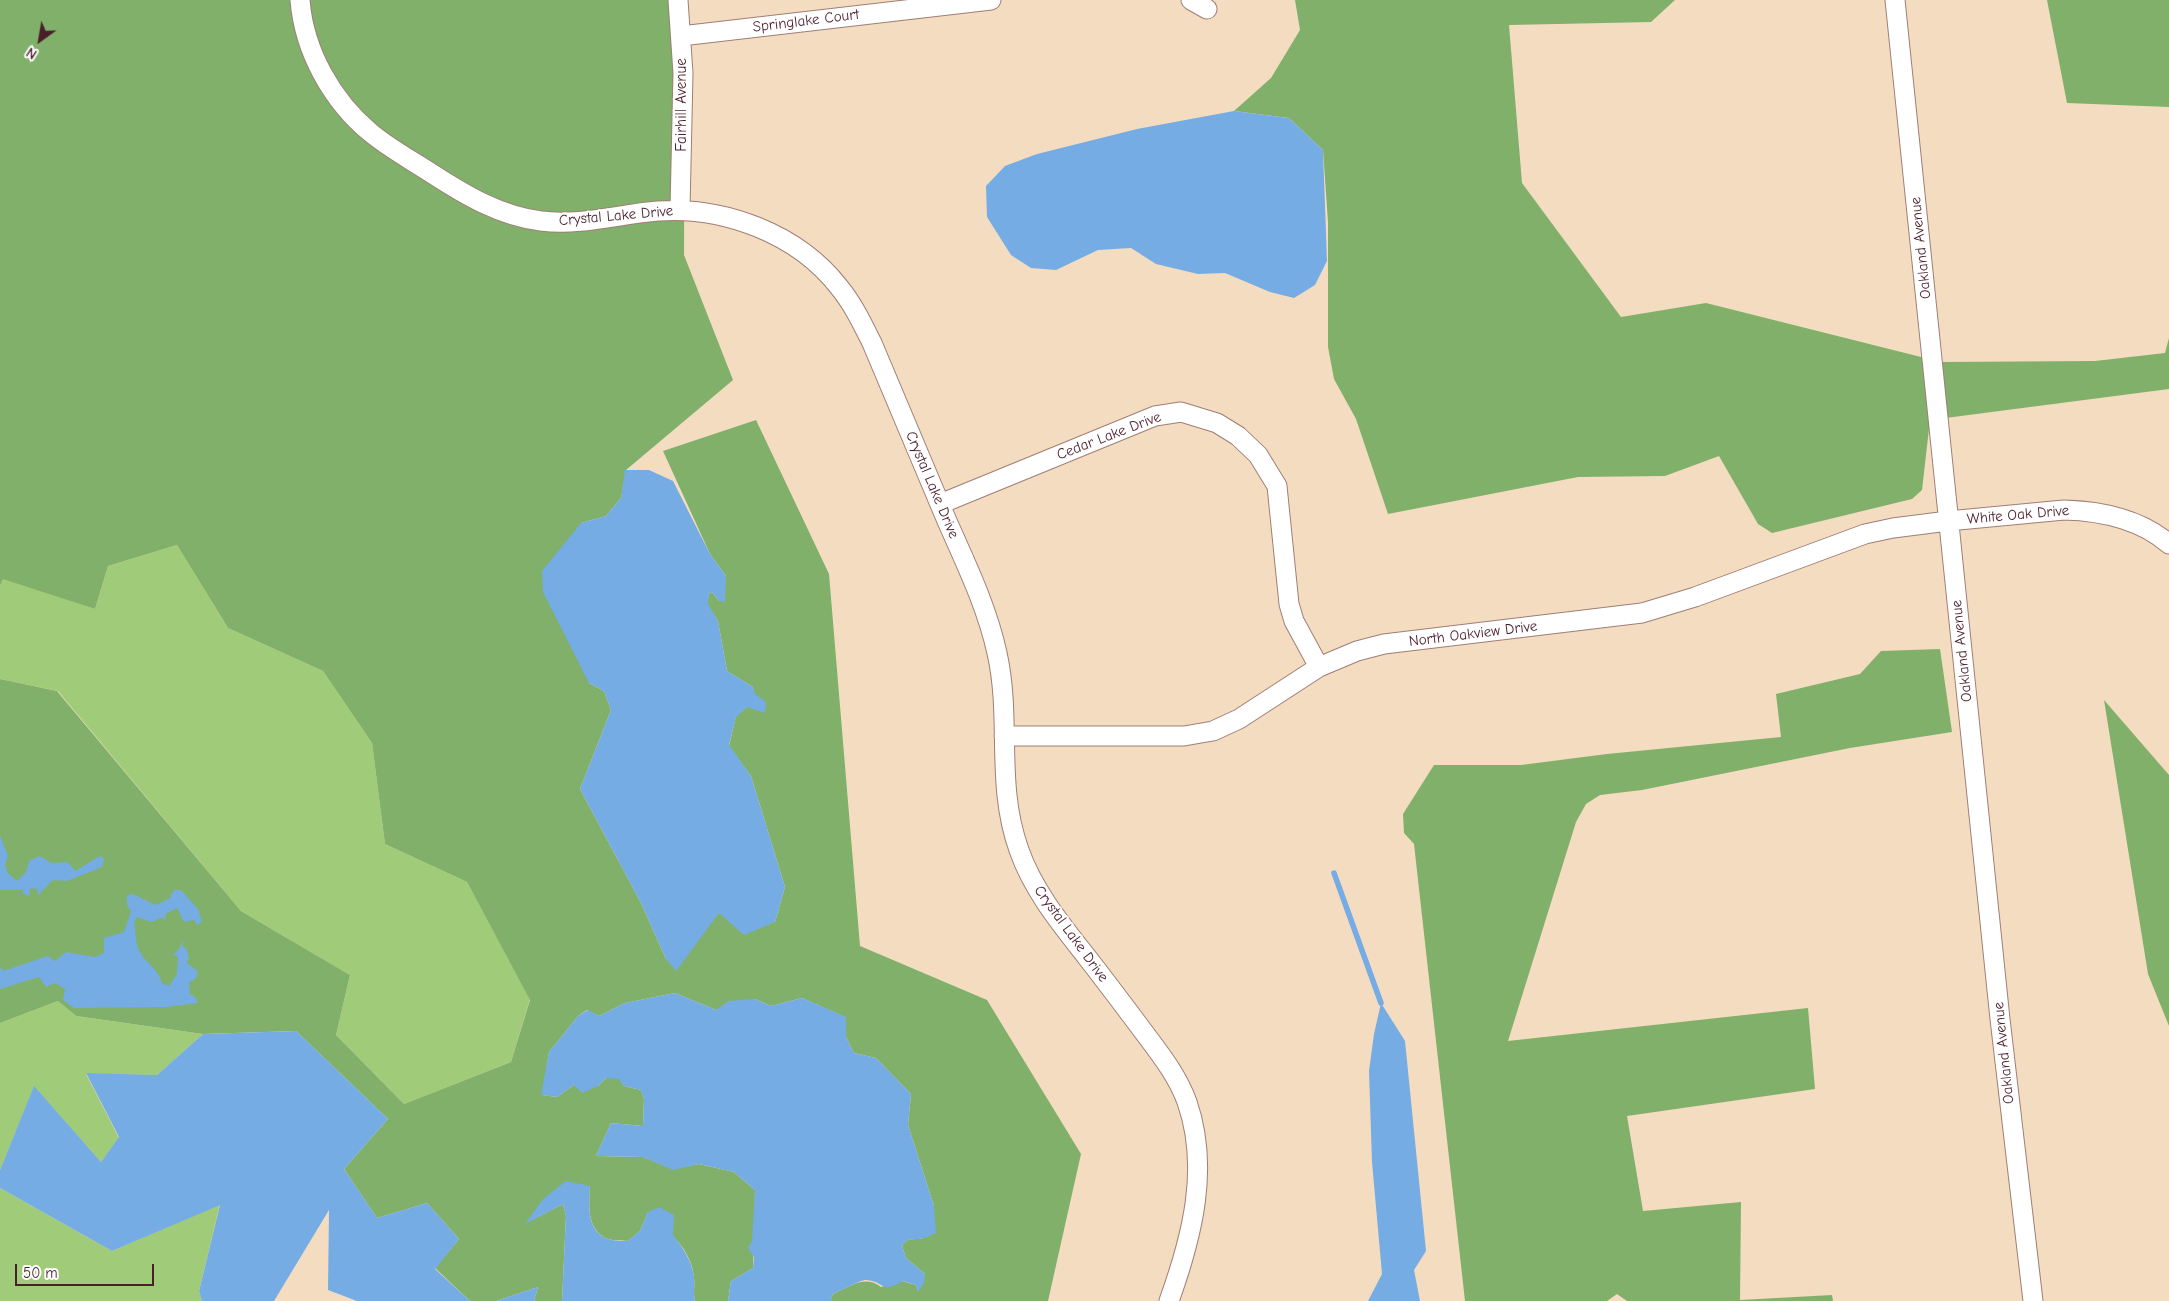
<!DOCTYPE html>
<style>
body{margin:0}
#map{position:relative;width:2169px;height:1301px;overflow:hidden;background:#f4dcc0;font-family:"Comic Neue",sans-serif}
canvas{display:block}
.north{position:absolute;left:15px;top:15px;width:50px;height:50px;-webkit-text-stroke:4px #fff;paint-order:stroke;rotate:212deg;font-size:14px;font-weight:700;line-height:20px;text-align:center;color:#4a1f2b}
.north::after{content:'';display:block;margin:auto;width:18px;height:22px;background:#4a1f2b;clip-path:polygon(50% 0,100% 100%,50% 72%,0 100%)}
.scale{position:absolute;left:15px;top:1264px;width:139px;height:22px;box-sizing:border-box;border:2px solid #4a1f2b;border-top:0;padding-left:6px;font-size:15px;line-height:18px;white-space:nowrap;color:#4a1f2b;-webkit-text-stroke:4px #fff;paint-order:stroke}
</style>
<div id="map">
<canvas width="2169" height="1301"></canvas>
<div class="north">N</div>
<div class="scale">50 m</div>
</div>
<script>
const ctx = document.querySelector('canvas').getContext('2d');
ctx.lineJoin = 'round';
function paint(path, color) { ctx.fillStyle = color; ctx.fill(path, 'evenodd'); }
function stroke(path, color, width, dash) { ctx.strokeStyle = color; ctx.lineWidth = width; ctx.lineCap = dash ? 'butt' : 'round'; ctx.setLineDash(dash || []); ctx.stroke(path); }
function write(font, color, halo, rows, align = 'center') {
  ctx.font = font + ' "Comic Neue",sans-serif'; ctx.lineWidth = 4.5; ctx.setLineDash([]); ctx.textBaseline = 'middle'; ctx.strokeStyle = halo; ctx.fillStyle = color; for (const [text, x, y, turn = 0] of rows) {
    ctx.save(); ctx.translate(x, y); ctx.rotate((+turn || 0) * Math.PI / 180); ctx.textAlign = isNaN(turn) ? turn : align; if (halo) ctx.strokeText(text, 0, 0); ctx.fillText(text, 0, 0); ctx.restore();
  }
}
const green = new Path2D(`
 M177,545L228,628L323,671L372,743L385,844L467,882L530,999L511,1062L404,1104L336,1035L350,975L241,911L58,691L0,679V586L3,578L95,609L108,566Z
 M58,1001L76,1016L203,1034L157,1075L86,1074L119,1138L101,1162L34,1087L0,1170V1023Z
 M0,1188L112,1251L220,1204L199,1291L202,1301H0Z`);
const forest = new Path2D(`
 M0,0H685L684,255L733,380L626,470L621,498L606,516L581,523L589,683L604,691L611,710L580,789L641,903L666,959L719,913L775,922L785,887L751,776L729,746L736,716L747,707L754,694L753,687L727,671L718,621L707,604L709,594L712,592L719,601L726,576L710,554L663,451L756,420L829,574L860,946L987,1000L1081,1154L1048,1301H830L833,1294C849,1287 865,1274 881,1287L902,1281L916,1285L918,1291L925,1274L906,1258L902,1246C906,1238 914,1239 922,1239L934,1206L908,1125L911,1094L876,1058L854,1053L846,1037L845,1017L802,998L771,1006L755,999L716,1010L675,993L625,1003L599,1016L587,1010L579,1015L549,1052L542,1095L557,1097L574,1085L598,1086L606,1078H619L624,1086L641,1090L644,1099L643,1126L611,1123L596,1156L643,1157L673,1169L699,1164L734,1172L755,1190L753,1268L731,1281L728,1301H695C693,1293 695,1286 694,1278C692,1249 667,1230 648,1212L640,1231L628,1241C622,1240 614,1241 608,1239C586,1230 589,1205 590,1186L526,1223L563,1204L566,1216L562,1301H534L538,1287L496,1301H470L435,1268L459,1239L427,1203L377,1218L344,1169L388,1119L296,1031L203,1034L76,1016L58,1001L0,1023V679L57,691L241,911L350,975L336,1035L404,1104L511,1062L530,1000L467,882L385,844L372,743L323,671L228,628L177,545L108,566L95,609L3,579L0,586Z
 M1295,0H1675L1651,22L1509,25L1522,183L1621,317L1706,303L1941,362L2095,361L2165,353L2169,338V389L1930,420L1922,490L1912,499L1772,533L1758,524L1719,456L1665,476L1578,477L1388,514L1356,419L1334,379L1328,347V222L1323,150L1289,118L1234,111L1271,78L1300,30Z
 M2047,0H2169V107L2067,103Z
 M1940,649L1952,732L1850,748L1642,790L1600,795L1586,804L1576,822L1508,1041L1808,1008L1815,1089L1627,1116L1643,1211L1741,1202L1740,1300L1832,1295L1833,1301H1627L1617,1294L1607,1301H1465L1414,844L1404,833L1403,814L1434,765H1521L1607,754L1781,737L1776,694L1860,674L1881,651Z
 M2104,700L2169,775V1026L2148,974Z`);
const water = new Path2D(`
 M1234,111L1289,118L1323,150L1327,261L1315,285L1294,298L1270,292L1225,273L1198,274L1156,264L1131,248L1098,250L1056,270L1031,268L1011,255L987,217L986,186L1005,166L1037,154L1137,129Z
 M625,470H649L673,481L710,554L726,576L725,602L719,601L712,592L709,594L708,604L718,621L727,671L753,687L755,694L766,702L765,713L747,707L736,717L729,745L751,776L785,887L775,922L744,935L719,913L676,971L666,959L641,903L580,789L611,710L604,691L589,683L543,592L542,571L581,523L606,516L621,498Z
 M0,835L8,856L5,865L8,873L17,881L26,872L29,861L39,856L52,863L68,862L75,871L100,856L104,859L102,867L67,881L53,880L38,895L37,889L30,888L29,896L23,893V890H0Z
 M174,890H181L198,909L202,922L197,925L194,920L184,922L177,908L165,914L166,919L164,920L163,917L152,922L137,917L134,922C136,930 135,943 139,950C146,964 158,968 162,983L169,986L177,974L178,957L173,955L180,948L182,940L183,947L187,949L189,960L186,962L197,971V977L189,983L190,994L195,997L198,1003L167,1007L74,1008L63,1000L65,989L55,983L46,987L39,977L0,989V966L3,971L48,956L55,961L66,952L95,957L104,953V938L124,932L131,911L127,905V895L133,894L155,905L169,899Z
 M675,993L716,1010L729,1001L755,999L771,1006L802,998L846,1017V1037L854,1053L876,1058L911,1094L908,1125L934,1206L936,1233C932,1234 928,1237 924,1238C916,1241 908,1236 902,1246L906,1258L925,1274L924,1283L918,1292L916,1285L903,1281C880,1295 885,1281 866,1280C860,1280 840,1291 833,1294L830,1301H728L731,1281L753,1268L754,1257L748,1248L752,1241L755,1190L734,1172L699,1164L673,1170L643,1157L596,1156L611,1123L643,1126L644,1099L641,1090L624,1086L619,1079L606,1078L598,1086L582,1093L574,1085L557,1097L541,1095L549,1052L579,1015L588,1010L599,1016L625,1003Z
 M1381,1003L1405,1041L1426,1251L1414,1270L1420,1301H1368L1382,1274L1372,1162L1369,1071L1374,1034Z
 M296,1031L388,1119L344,1169L377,1218L427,1203L459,1239L435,1269L470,1301H357L328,1290L329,1210L274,1301H202L199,1291L220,1205L112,1251L0,1188V1170L34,1086L101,1162L119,1137L86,1073L157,1075L203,1034Z
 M566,1181L590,1186C589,1205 586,1231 608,1239C614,1241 622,1241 628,1241L640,1231L648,1212L659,1207L674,1215L673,1235C683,1248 692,1261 694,1277C695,1286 693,1293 695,1301H562L566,1216L563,1204L525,1224L543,1199Z
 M538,1287L534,1301H496Z`);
const stream = new Path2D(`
 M1334,873L1381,1003`);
const street = new Path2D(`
 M300,0C304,51 332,101 371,133C389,148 411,160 431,173C465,195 500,216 541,221C581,226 619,214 658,211C724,206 798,234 839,287C853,304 862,323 872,343C897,402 922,462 947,521C966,564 987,607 997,653C1012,720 995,783 1019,850C1033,890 1060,923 1086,956C1104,979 1122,1003 1140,1027C1157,1050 1177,1074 1187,1102C1210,1168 1192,1237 1169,1301
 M678,0L683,73L680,210
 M1191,0L1207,9
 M1895,0L2000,1019L2033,1301
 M681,36L991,0
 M940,504L1155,416L1181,412L1217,423L1238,436L1258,455L1277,486L1289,604L1294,621L1319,667
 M1004,736H1184L1213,731L1239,719L1319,667L1357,651L1384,644L1642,613L1695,597L1865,534L1893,528L1948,521L2064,510C2101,511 2140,519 2169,544`);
const streetNames = [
 ["Springlake Court",806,21,-7],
 ["Fairhill Avenue",682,105,-90],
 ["Crystal Lake Drive",616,216,-5],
 ["Oakland Avenue",1921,248,-96],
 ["Cedar Lake Drive",1109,436,-21],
 ["Crystal Lake Drive",932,485,67],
 ["White Oak Drive",2018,515,-5],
 ["North Oakview Drive",1473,634,-7],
 ["Oakland Avenue",1962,651,-96],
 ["Crystal Lake Drive",1071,934,54],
 ["Oakland Avenue",2004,1053,-96]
];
paint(green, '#a0cc79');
paint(forest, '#80b069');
paint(water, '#75ace4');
stroke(stream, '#75ace4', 5.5);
stroke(street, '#9f7e76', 21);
stroke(street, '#fff', 19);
write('15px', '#4a1f2b', '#fff', streetNames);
</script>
